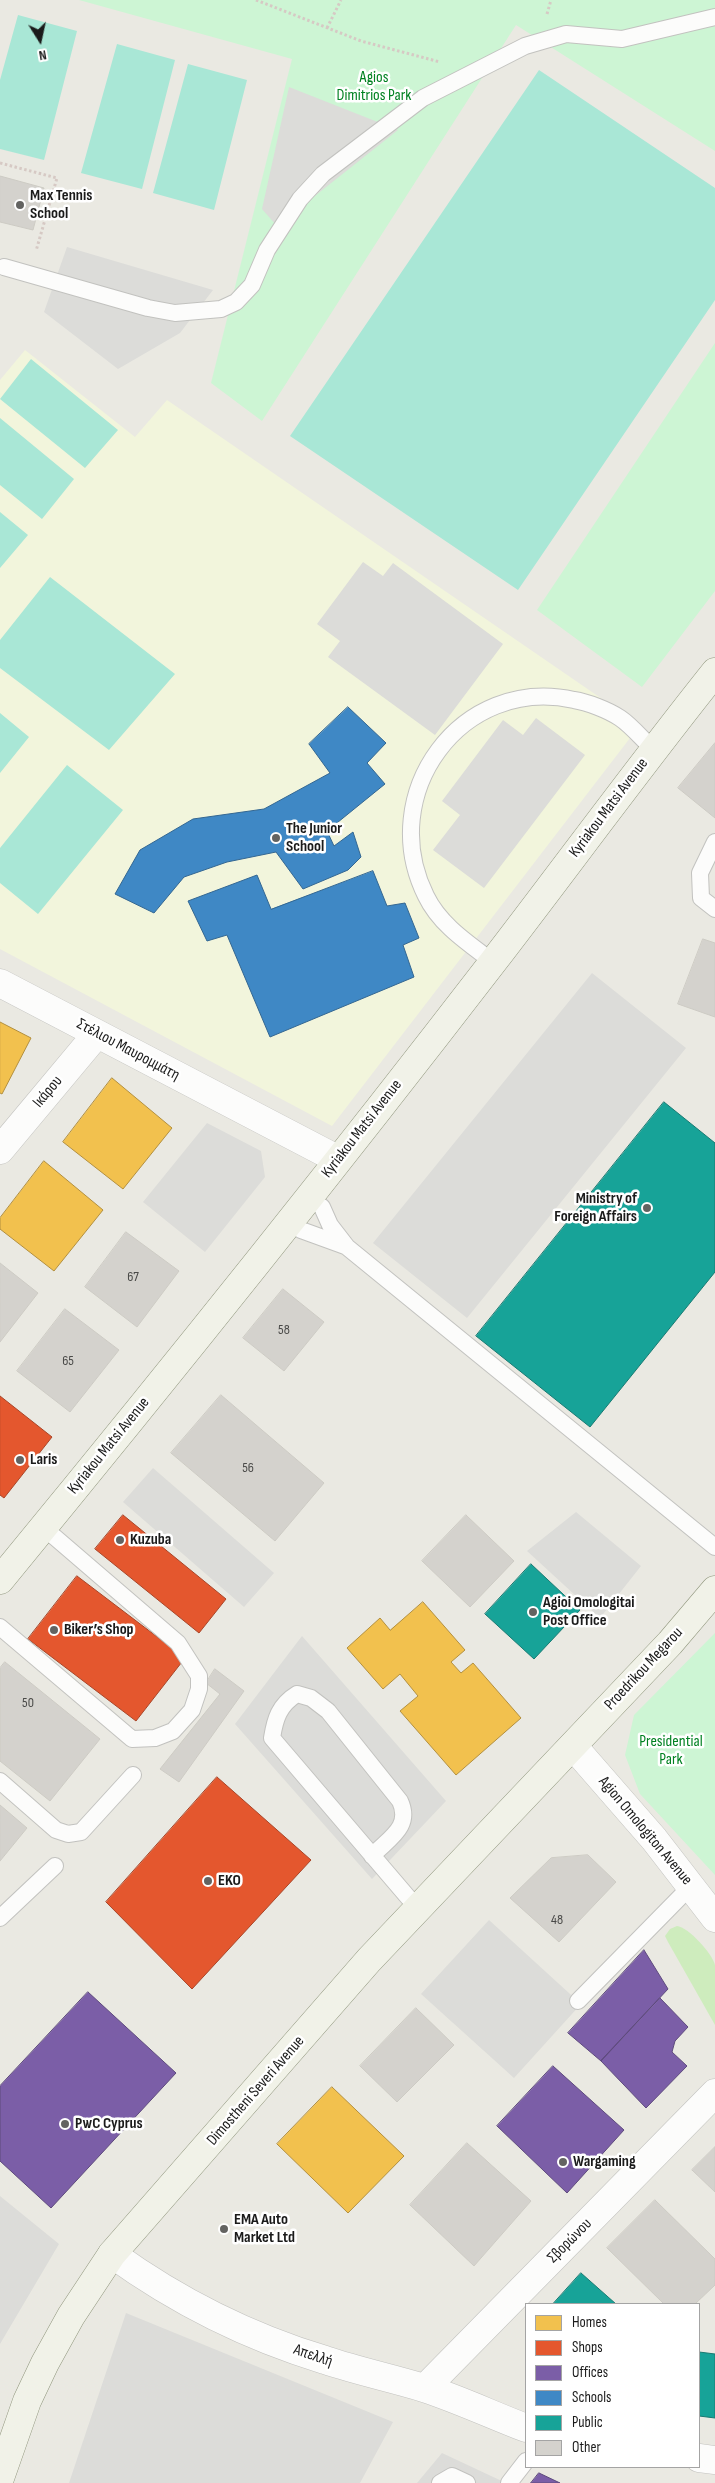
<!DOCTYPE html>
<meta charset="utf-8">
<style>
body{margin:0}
#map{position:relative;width:715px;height:2483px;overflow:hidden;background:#eae9e2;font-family:"Sofia Sans Condensed",sans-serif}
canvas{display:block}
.legend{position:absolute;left:525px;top:2303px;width:175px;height:165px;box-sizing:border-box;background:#fff;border:1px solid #a4a4a4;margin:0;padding:6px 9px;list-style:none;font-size:15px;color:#1b1b1b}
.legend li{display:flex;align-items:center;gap:10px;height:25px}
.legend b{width:25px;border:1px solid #a4a4a4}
.north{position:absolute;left:15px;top:15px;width:50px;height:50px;-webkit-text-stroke:4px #fff;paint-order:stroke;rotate:170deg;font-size:14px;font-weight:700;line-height:20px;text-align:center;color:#1b1b1b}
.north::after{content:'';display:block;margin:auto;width:18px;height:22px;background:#1b1b1b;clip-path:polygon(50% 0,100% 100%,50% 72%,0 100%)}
</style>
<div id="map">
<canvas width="715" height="2483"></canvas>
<ul class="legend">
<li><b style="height:14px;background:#f2c14e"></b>Homes</li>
<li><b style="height:14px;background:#e4572e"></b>Shops</li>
<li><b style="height:14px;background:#7b5ea7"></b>Offices</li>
<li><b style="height:14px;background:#3f88c5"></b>Schools</li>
<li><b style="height:14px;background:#17a398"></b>Public</li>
<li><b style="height:14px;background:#d4d2cd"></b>Other</li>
</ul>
<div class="north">N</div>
</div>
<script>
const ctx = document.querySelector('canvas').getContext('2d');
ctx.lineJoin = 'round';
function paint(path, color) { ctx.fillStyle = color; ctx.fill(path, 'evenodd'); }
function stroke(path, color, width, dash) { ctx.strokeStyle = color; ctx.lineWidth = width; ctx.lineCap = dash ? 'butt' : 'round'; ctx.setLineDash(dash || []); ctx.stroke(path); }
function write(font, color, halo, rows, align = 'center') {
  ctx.font = font + ' "Sofia Sans Condensed",sans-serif'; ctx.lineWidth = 5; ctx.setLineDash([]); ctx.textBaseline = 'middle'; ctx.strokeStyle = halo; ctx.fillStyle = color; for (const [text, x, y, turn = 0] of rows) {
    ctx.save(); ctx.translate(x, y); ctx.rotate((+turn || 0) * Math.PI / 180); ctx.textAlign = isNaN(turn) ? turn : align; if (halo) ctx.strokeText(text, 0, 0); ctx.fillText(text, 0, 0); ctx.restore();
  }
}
const education = new Path2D(`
 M25,350L135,437L167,400L640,725L332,1126L0,949V380Z`);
const grass = new Path2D(`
 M677,1926C688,1927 712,1953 715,1965C715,1977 715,2010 715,2025L668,1942L665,1936L670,1929Z`);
const park = new Path2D(`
 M79,0H715V151L516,25L262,421L211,383L292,59Z
 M715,343V591L642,687L537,610Z
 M715,1633V1875L640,1794L625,1755L634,1715Z`);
const pitch = new Path2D(`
 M18,15L77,31L44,160L0,149V80Z
 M117,44L175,60L142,189L81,173Z
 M188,64L247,80L214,210L153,193Z
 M539,70L715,188V300L518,590L290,436Z
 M31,359L118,430L85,468L0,399Z
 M0,418L74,479L42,519L0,485Z
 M0,512L28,535L0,568Z
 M50,577L175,674L109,750L0,668V640Z
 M0,713L29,737L0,773Z
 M67,765L123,810L38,914L0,883V848Z`);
const parking = new Path2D(`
 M289,87L398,130L277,226L262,209Z
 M67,247L213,290L180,333L118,369L44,312Z
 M363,562L383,576L393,563L503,644L435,735L328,657L340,641L317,624Z
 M536,718L585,755L484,888L433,850L460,815L442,801L503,720L523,735Z
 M592,973L686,1048L467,1318L373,1243Z
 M207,1123L261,1151L265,1177L205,1252L143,1202Z
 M153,1468L274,1573L244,1607L123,1502Z
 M576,1512L641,1566L600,1618L527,1551Z
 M302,1636L446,1801L372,1879L235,1724Z
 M489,1920L581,2004L514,2078L421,1994Z
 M0,2196L59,2244L0,2344Z
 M126,2313L393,2422L360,2483H69Z
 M442,2453L506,2483H417Z`);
const homes = new Path2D(`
 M0,1022L31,1038L2,1094L0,1093Z
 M112,1078L172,1128L123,1189L63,1142Z
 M44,1161L103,1210L54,1271L0,1229V1218Z
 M423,1602L465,1650L451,1662L461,1673L473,1663L521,1718L456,1775L400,1711L418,1696L400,1674L383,1689L347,1648L380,1618L390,1630Z
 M332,2087L404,2156L348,2213L277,2144Z`);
const shops = new Path2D(`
 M0,1396L52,1437L4,1498L0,1495Z
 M123,1515L226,1599L199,1633L95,1549Z
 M77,1576L185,1658L136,1721L28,1639Z
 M217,1777L311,1860L192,1989L106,1902Z`);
const offices = new Path2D(`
 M644,1950L668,1989L601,2061L568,2033Z
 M88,1992L176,2073L51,2208L0,2161V2086Z
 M660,1998L688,2027L675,2041L672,2052L687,2066L646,2108L601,2061Z
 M553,2066L624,2130L567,2193L497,2126Z
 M539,2473L560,2483H531Z`);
const schools = new Path2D(`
 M348,707L386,743L367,763L385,784L327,831L334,846L353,832L361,857L348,870L303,889L276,852L227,862L184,877L154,913L115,894L140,850L193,819L264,809L330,773L309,744Z
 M373,871L387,906L405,903L419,938L403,945L414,977L270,1037L227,935L207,941L188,901L257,875L271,909Z`);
const public = new Path2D(`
 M664,1102L715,1143V1272L590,1427L476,1336Z
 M531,1564L580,1610L534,1659L485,1614Z
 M581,2273L616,2304H553Z
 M699,2352L715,2354V2418L699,2416Z`);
const building = new Path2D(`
 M0,176L44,188L33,230L0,222Z
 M715,743V818L678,788Z
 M703,939L715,943V1017L678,1004Z
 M126,1232L179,1271L137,1327L85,1287Z
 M0,1263L38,1293L0,1342Z
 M283,1289L324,1322L284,1371L243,1338Z
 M65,1309L119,1350L70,1412L17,1371Z
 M221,1395L324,1483L275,1541L171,1453Z
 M466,1515L514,1561L470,1607L422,1561Z
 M5,1662L100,1739L50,1801L0,1761V1668Z
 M215,1669L244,1691L179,1782L160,1769L220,1694L206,1683Z
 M0,1805L27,1828L0,1861Z
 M588,1855L616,1882L559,1942L510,1898L551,1858Z
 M416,2008L454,2045L397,2102L360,2066Z
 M467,2143L531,2201L474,2266L410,2205Z
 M715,2147V2192L692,2170Z
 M655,2200L715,2259V2285L695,2304H664L607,2248Z`);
const path = new Path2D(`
 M256,0L361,41L440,62
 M547,14L551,0
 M327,28L341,0
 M0,163L57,178L36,251`);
const service = new Path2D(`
 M4,267L148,308L175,313L221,309L236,302L252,285L267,250L300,199L323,174L423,98L525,46L566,34L622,39L715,17
 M715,842L700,873L701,898L715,909
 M493,962C468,943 440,925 426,896C375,794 461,675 574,700C587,702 608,710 620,718C632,726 642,739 653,749
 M309,1197L322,1207L330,1225L347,1247L715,1547
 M290,1221L301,1230L345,1246
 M0,1627L132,1739L155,1738L173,1731L192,1710L199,1689V1676L178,1643L43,1527
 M0,1781L56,1830L68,1834L81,1832L133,1775
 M372,1856C389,1838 412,1827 400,1801L328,1711L311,1698L297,1694C279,1705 275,1719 272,1738L418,1909
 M0,1918L55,1866
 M578,2001L691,1886
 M440,2483L452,2476L467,2483
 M509,2483L526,2461`);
const minor = new Path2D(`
 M0,983L337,1159
 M0,1150L96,1035
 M112,2254C177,2301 249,2337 325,2360C358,2371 391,2378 424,2388C458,2399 492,2415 526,2428
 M425,2388L715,2093
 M699,2458L715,2460`);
const tertiary = new Path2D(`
 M573,1746L654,1839L715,1918`);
const secondary = new Path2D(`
 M0,1580C167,1377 332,1171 493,962C567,866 639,767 715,672
 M0,2478L27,2401L45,2363L71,2316L112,2254L369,1960L670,1643L715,1590`);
const markers = [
 [20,205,5,"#636361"],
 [276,838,5,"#636361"],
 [647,1208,5,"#636361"],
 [20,1460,5,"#636361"],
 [120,1540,5,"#636361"],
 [533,1612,5,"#636361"],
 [54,1630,5,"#636361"],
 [208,1881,5,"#636361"],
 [65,2124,5,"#636361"],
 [563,2162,5,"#636361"],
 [224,2229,5,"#636361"]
];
const numberNames = [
 ["67",133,1277],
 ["58",284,1330],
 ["65",68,1361],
 ["56",248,1468],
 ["50",28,1703],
 ["48",557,1920]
];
const parkNames = [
 ["Agios",374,78],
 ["Dimitrios Park",374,96],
 ["Presidential",671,1742],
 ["Park",671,1760]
];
const poiNames = [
 ["Max Tennis",30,196],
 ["School",30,214],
 ["The Junior",286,829],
 ["School",286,847],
 ["Ministry of",637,1199,"right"],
 ["Foreign Affairs",637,1217,"right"],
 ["Laris",30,1460],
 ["Kuzuba",130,1540],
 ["Agioi Omologitai",543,1603],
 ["Post Office",543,1621],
 ["Biker’s Shop",64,1630],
 ["EKO",218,1881],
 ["PwC Cyprus",75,2124],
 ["Wargaming",573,2162],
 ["EMA Auto",234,2220],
 ["Market Ltd",234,2238]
];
const streetNames = [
 ["Kyriakou Matsi Avenue",609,808,-53],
 ["Στέλιου Μαυρομμάτη",128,1050,28],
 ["Ικάρου",48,1092,-50],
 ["Kyriakou Matsi Avenue",362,1129,-52],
 ["Kyriakou Matsi Avenue",109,1446,-51],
 ["Proedrikou Megarou",644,1669,-47],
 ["Agion Omologiton Avenue",645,1831,50],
 ["Dimostheni Severi Avenue",256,2091,-49],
 ["Σβορώνου",570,2241,-45],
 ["Απελλή",313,2356,19]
];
paint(education, '#f2f5dc');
paint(grass, '#ceecbd');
paint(park, '#cdf5d4');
paint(pitch, '#a9e7d6');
paint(parking, '#dcdcd9');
paint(homes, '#f2c14e');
stroke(homes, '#b28f3f', 1);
paint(shops, '#e4572e');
stroke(shops, '#a84528', 1);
paint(offices, '#7b5ea7');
stroke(offices, '#5e4a7d', 1);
paint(schools, '#3f88c5');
stroke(schools, '#346792', 1);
paint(public, '#17a398');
stroke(public, '#187a72', 1);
paint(building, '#d4d2cd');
stroke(building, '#cdcbc4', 1);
stroke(service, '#c2c2bf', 18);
stroke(minor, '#c2c2bf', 29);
stroke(tertiary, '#c2c2bf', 29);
stroke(secondary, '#8e947b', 29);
stroke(path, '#d6c9c4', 3, [2.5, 2.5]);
stroke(service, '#fcfcfb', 16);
stroke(minor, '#fcfcfb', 28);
stroke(tertiary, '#fcfcfb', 28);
stroke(secondary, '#f1f2e8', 28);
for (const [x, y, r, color] of markers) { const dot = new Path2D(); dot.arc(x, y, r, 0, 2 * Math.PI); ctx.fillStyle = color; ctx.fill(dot); stroke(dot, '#fff', 2); }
write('14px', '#4a4a48', null, numberNames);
write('16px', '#018121', '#fff', parkNames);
write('bold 16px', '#1b1b1b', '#fff', poiNames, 'left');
write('16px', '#1b1b1b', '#fff', streetNames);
</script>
